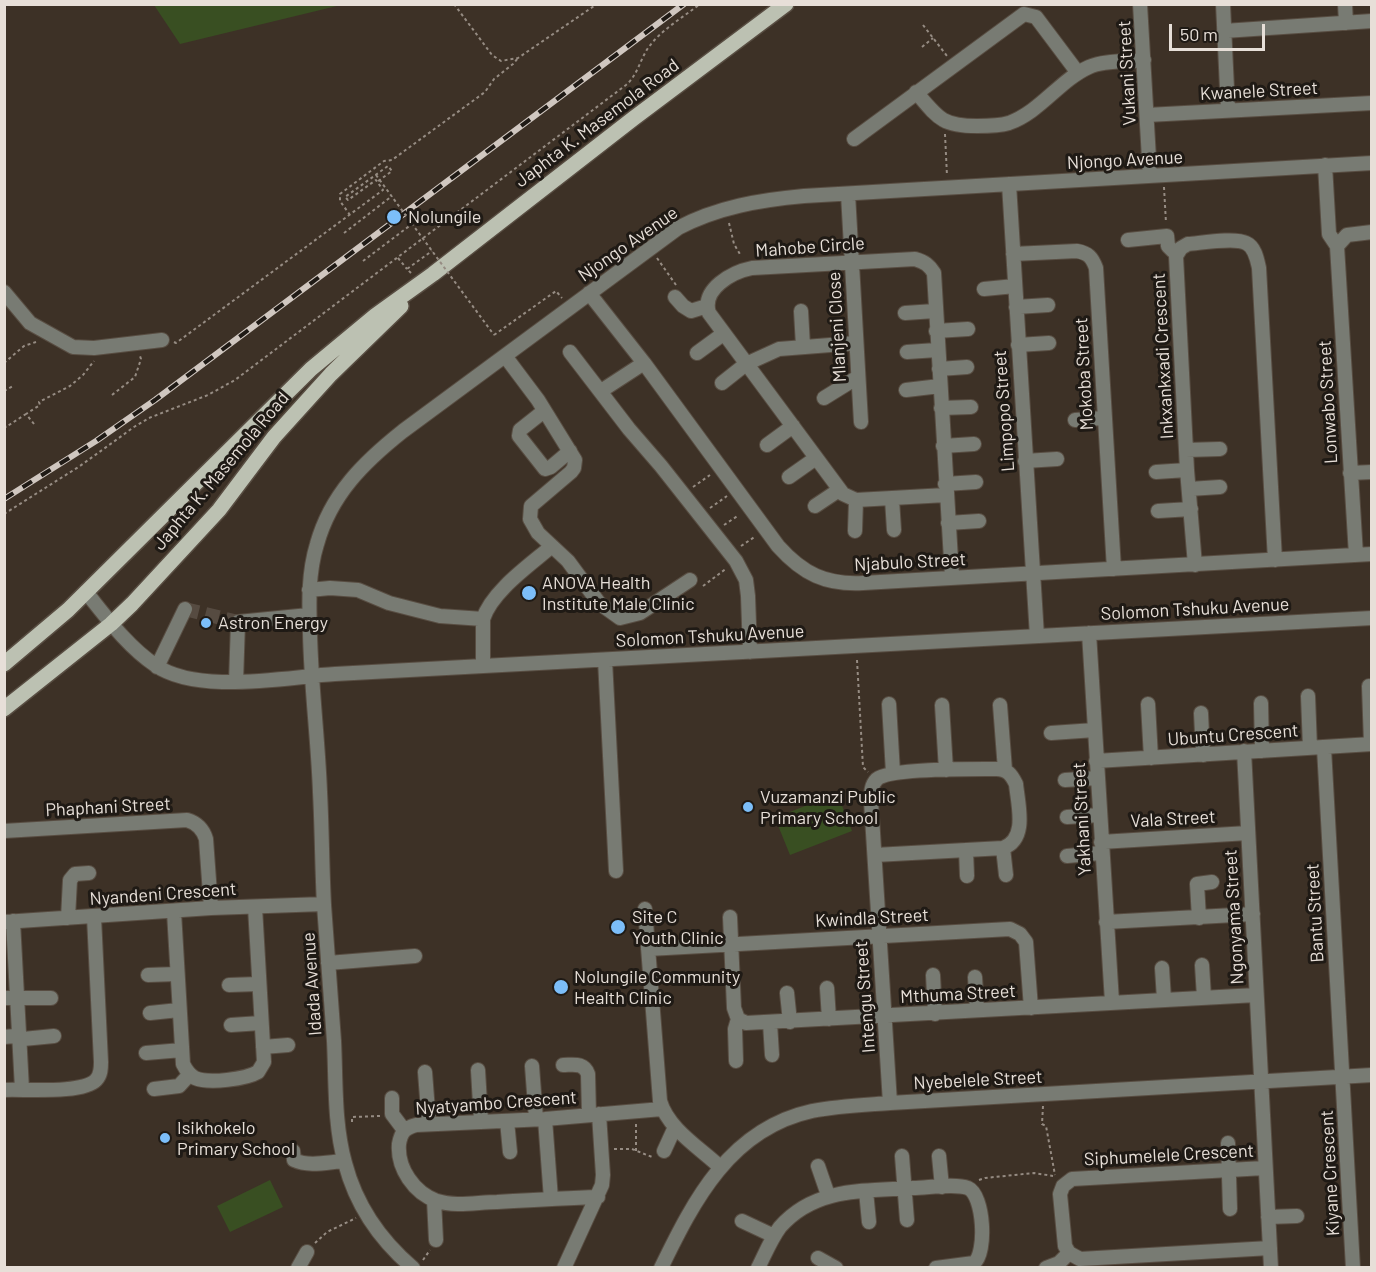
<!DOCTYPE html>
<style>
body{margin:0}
#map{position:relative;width:1376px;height:1272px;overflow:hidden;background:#3d3126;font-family:Barlow,sans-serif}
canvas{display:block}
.frame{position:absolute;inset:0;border:6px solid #e7dfd8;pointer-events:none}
.scale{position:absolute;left:1169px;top:24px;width:96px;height:27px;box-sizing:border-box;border:3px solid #e7dfd8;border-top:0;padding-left:8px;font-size:18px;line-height:21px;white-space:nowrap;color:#e7dfd8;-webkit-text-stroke:4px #1f1a15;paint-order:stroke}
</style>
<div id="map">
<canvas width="1376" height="1272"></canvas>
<div class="frame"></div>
<div class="scale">50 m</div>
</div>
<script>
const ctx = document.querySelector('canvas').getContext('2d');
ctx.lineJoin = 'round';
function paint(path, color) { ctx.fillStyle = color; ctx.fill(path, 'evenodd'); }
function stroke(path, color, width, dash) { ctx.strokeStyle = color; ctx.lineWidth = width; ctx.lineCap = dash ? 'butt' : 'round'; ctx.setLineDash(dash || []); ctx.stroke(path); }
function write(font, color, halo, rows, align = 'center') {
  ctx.font = font + ' Barlow,sans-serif'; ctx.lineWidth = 6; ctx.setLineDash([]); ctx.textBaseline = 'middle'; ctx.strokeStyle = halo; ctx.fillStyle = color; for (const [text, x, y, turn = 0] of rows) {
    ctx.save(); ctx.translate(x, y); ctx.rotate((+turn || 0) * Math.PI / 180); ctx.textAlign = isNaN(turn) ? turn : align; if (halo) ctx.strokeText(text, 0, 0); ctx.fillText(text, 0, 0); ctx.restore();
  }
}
const green = new Path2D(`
 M154,5H341L180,44Z
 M837,793L852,831L790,855L775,818Z
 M270,1180L283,1207L230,1232L217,1206Z`);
const minorTunnel = new Path2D(`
 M185,609L238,622`);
const path = new Path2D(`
 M454,4L492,55L501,61L518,58L597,4
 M923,25L947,56
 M922,47L933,38
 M945,134L947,176
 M1164,187L1166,223
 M350,215L340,201V194L384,161L392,160L485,92L494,79L513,64L518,58
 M729,223L734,244L741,256
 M344,233L392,196
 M398,258L407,269
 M657,258L676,285
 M363,261L412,224
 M411,273L407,269L432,251
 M494,335L556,291L562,298
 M174,342L176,343L383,190L376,180L348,200L345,197L388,166L392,171L377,182
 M4,363L24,346L36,342
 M4,391L13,386
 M112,395L135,377L141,359L140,356
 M34,424L26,414L40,405L39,402L70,386L83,375L94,361
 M4,425L6,427L26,414
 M693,487L710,475
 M710,508L727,496
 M4,514L80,466L134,427L149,418L208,395L235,380L626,85C637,76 640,60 648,48C661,30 682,18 700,4
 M724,525L739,515
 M741,546L756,536
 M703,586L727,568
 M857,660L863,767L868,772
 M1043,1106L1042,1124L1046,1126L1055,1175
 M352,1122V1117L380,1116
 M636,1124V1151
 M614,1149H632L652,1157
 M979,1180L985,1178L1034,1173L1053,1176
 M315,1243L327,1232L356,1218
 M423,1260L430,1250`);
const minor = new Path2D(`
 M1140,4L1150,176
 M1223,4L1228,110
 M1345,4L1346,23
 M1224,31L1372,21
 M916,92C938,118 942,126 977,126C988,126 999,126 1009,123C1040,112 1060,80 1089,67C1105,60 1127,62 1144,60
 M1147,115L1372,103
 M854,139L1024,14L1036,17L1078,73
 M1325,165L1329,234L1337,246
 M1009,184L1037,636
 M848,194L861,422
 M1128,240L1167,236L1168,246L1173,251H1178
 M1337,246L1356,555
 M1337,246L1347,235L1372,232
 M1013,254L1077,251C1088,253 1092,257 1096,268L1114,569
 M984,289L1015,286
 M4,292L30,323L73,347L94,348L162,340
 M589,293L644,363L778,546C803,574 826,585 863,583L1372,554
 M675,297L683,306L691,311L707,306
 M1016,307L1048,305
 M801,311L803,346
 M905,313L935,311
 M936,331L968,329
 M1018,345L1049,343
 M570,352L629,429L661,466L736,561L746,580L748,596L750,652
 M907,352L937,350
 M697,353L723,334
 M505,356L538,400L575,460L574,468L571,472L531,506L530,519L538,533L568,561L599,603L620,618L640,613L690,580
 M939,369L967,367
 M722,383L746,364L779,349L856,343
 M906,390L940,386
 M601,391L644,363
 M824,398L858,377
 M941,408L971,407
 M544,411L520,430L519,436L545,469L551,467L570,451
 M1075,420L1104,418
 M767,445L793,426
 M943,446L974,444
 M1186,450L1220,449
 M1025,461L1057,459
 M1156,472L1187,470
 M1350,473L1372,472
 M789,477L816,458
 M945,484L976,482
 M1189,489L1220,487
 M946,495L856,500L843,494L709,313C701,289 732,272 752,268L915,259C925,262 929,265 934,273L952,577
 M892,499L894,530
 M815,506L839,490
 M1158,511L1191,509
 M948,523L979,521
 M855,531L856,500
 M1195,565L1187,470L1176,256L1181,248L1188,244C1201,243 1235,237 1246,243C1255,247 1257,259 1259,268L1275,560
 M309,590L330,588L358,590L389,603L440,616L483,619
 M86,592C107,618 127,646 155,665C198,695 285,677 335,674L1372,618
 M1089,633L1112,1002
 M605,660L616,871
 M483,666V619C492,591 530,565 552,546
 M157,667L185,609
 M236,682L238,622L309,615
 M1369,686L1371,744
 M1308,696L1310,748
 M1261,703L1262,751
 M889,704L893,773
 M1148,704L1151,758
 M942,705L946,770
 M1000,705L1005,770
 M1201,713L1203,755
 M1051,733L1095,730
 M1324,748L1353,1268
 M1244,751L1271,1268
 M1096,761L1372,744
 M1065,780L1097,778
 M1067,817L1099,815
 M4,831L187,820C197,823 203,829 206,839L211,908
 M1101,842L1248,833
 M1003,848L1006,875
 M966,850L967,876
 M875,855L1003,848C1028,839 1018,805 1016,784C1011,774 1008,770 997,769C975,769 890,768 877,779C871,785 871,792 871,801L890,1103
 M1067,856L1101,853
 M645,909L660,1101C668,1129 700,1148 720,1167
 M174,912L183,1064C186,1070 189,1075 195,1078C209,1084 246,1079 258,1072L264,1062L255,907
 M730,917L734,1008L738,1019L746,1023L1256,995
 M68,918L70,880L75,874L89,873
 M1199,918L1197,884L1212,882
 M13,921L22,1089
 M4,922L211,908L324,904
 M1106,922L1253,914
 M648,949L1010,929L1020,934L1026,942L1031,1008
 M328,963L415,956
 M1202,965L1204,997
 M1162,968L1164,999
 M148,975L177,974
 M933,975L935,1014
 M975,977L977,1010
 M229,985L258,984
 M827,988L829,1019
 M787,993L790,1022
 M4,998H51
 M150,1013L179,1010
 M770,1023L772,1055
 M231,1025L261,1023
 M4,1037L15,1036L23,1039L54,1036
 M263,1047L288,1045
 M146,1053L182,1050
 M736,1061L735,1029L738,1019
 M563,1065C573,1065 584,1062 588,1074L589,1115
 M532,1066L536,1119
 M478,1070L481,1121
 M425,1072L429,1124
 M154,1089L179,1086L189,1075
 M4,1090C25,1089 83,1094 96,1080C101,1075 101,1068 101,1062L94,917
 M392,1098V1114L404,1130
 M545,1119L551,1199
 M507,1121L510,1152
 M1228,1143L1230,1209
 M293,1151L294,1160C309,1167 328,1162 344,1161
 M664,1151L675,1127
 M902,1156L907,1220
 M939,1156L942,1187
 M818,1166L828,1195
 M1264,1168L1072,1179L1063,1186L1060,1194L1065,1246L1069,1253L1080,1259L1270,1248
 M866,1191L869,1222
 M598,1197C565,1198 531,1200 497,1202C478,1202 456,1207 437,1201C414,1193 397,1168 399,1144C401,1132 405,1128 416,1125L545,1119L662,1109
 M434,1200L436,1240
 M1268,1217L1297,1216
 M742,1221L774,1236
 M818,1258L836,1268
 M298,1268L307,1252
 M413,1268C380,1240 356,1205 345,1163C334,1124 336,1081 334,1041C331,996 327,951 324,905C322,867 322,830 320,792C318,739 311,686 310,633C309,603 308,573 317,544C331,494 364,462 403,431L678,228C718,207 760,200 804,196L1372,163
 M564,1268L602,1185L603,1175L599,1114
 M661,1268C694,1200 730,1129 812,1111C838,1106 864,1105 890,1103L1372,1075
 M758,1268C765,1254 771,1239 780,1227C815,1187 865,1191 913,1188C927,1188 955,1183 968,1188C984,1195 987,1253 974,1263L936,1268
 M1046,1268L1059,1263L1069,1253`);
const major = new Path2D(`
 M4,664L68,610L311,369L376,315L433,274L634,118L786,4
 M4,709L111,624L132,604L219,510L274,437L331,374L401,306`);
const rail = new Path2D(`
 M4,499L96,441L155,400L684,4`);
const pathBridge = new Path2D(`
 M376,175L494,335`);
const markers = [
 [394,217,8,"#7cbef9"],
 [529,593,8,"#7cbef9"],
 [206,623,6,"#7cbef9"],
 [748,807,6,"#7cbef9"],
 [618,927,8,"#7cbef9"],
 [561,987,8,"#7cbef9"],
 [165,1138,6,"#7cbef9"]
];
const streetNames = [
 ["Vukani Street",1127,73,-93],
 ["Kwanele Street",1259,91,-3],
 ["Japhta K. Masemola Road",597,123,-37],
 ["Njongo Avenue",1125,160,-3],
 ["Njongo Avenue",628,244,-35],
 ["Mahobe Circle",810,247,-4],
 ["Mlanjeni Close",837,327,-93],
 ["Inkxankxadi Crescent",1163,356,-93],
 ["Mokoba Street",1084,374,-93],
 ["Lonwabo Street",1328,402,-93],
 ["Limpopo Street",1004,411,-94],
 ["Japhta K. Masemola Road",221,471,-50],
 ["Njabulo Street",910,562,-3],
 ["Solomon Tshuku Avenue",1195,609,-3],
 ["Solomon Tshuku Avenue",710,636,-3],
 ["Ubuntu Crescent",1233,735,-4],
 ["Phaphani Street",108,807,-3],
 ["Yakhani Street",1082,819,-93],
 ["Vala Street",1173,819,-3],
 ["Nyandeni Crescent",163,894,-4],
 ["Bantu Street",1315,913,-93],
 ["Ngonyama Street",1234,917,-93],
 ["Kwindla Street",872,918,-3],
 ["Idada Avenue",312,984,-94],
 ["Mthuma Street",958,994,-3],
 ["Intengu Street",865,997,-94],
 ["Nyebelele Street",978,1080,-3],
 ["Nyatyambo Crescent",496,1103,-4],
 ["Siphumelele Crescent",1169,1155,-3],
 ["Kiyane Crescent",1330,1173,-93]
];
const poiNames = [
 ["Nolungile",408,217],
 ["ANOVA Health",542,583],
 ["Institute Male Clinic",542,604],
 ["Astron Energy",218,623],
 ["Vuzamanzi Public",760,797],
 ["Primary School",760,818],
 ["Site C",632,917],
 ["Youth Clinic",632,938],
 ["Nolungile Community",574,977],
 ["Health Clinic",574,998],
 ["Isikhokelo",177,1128],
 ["Primary School",177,1149]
];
paint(green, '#394f22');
stroke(minorTunnel, '#564b41', 14, [14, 7]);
stroke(minor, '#584d42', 16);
stroke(major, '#584d42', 18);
stroke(path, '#968c83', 2, [3, 3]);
stroke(minor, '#787b73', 14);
stroke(major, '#bcc1b2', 15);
stroke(rail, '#d0c7c0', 6);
stroke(rail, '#1f1a15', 4, [11]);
stroke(pathBridge, '#968c83', 2, [3, 3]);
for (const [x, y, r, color] of markers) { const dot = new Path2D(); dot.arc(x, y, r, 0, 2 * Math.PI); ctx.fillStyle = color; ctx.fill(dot); stroke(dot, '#1f1a15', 2); }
write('18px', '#e7dfd8', '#1f1a15', streetNames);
write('18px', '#e7dfd8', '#1f1a15', poiNames, 'left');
</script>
